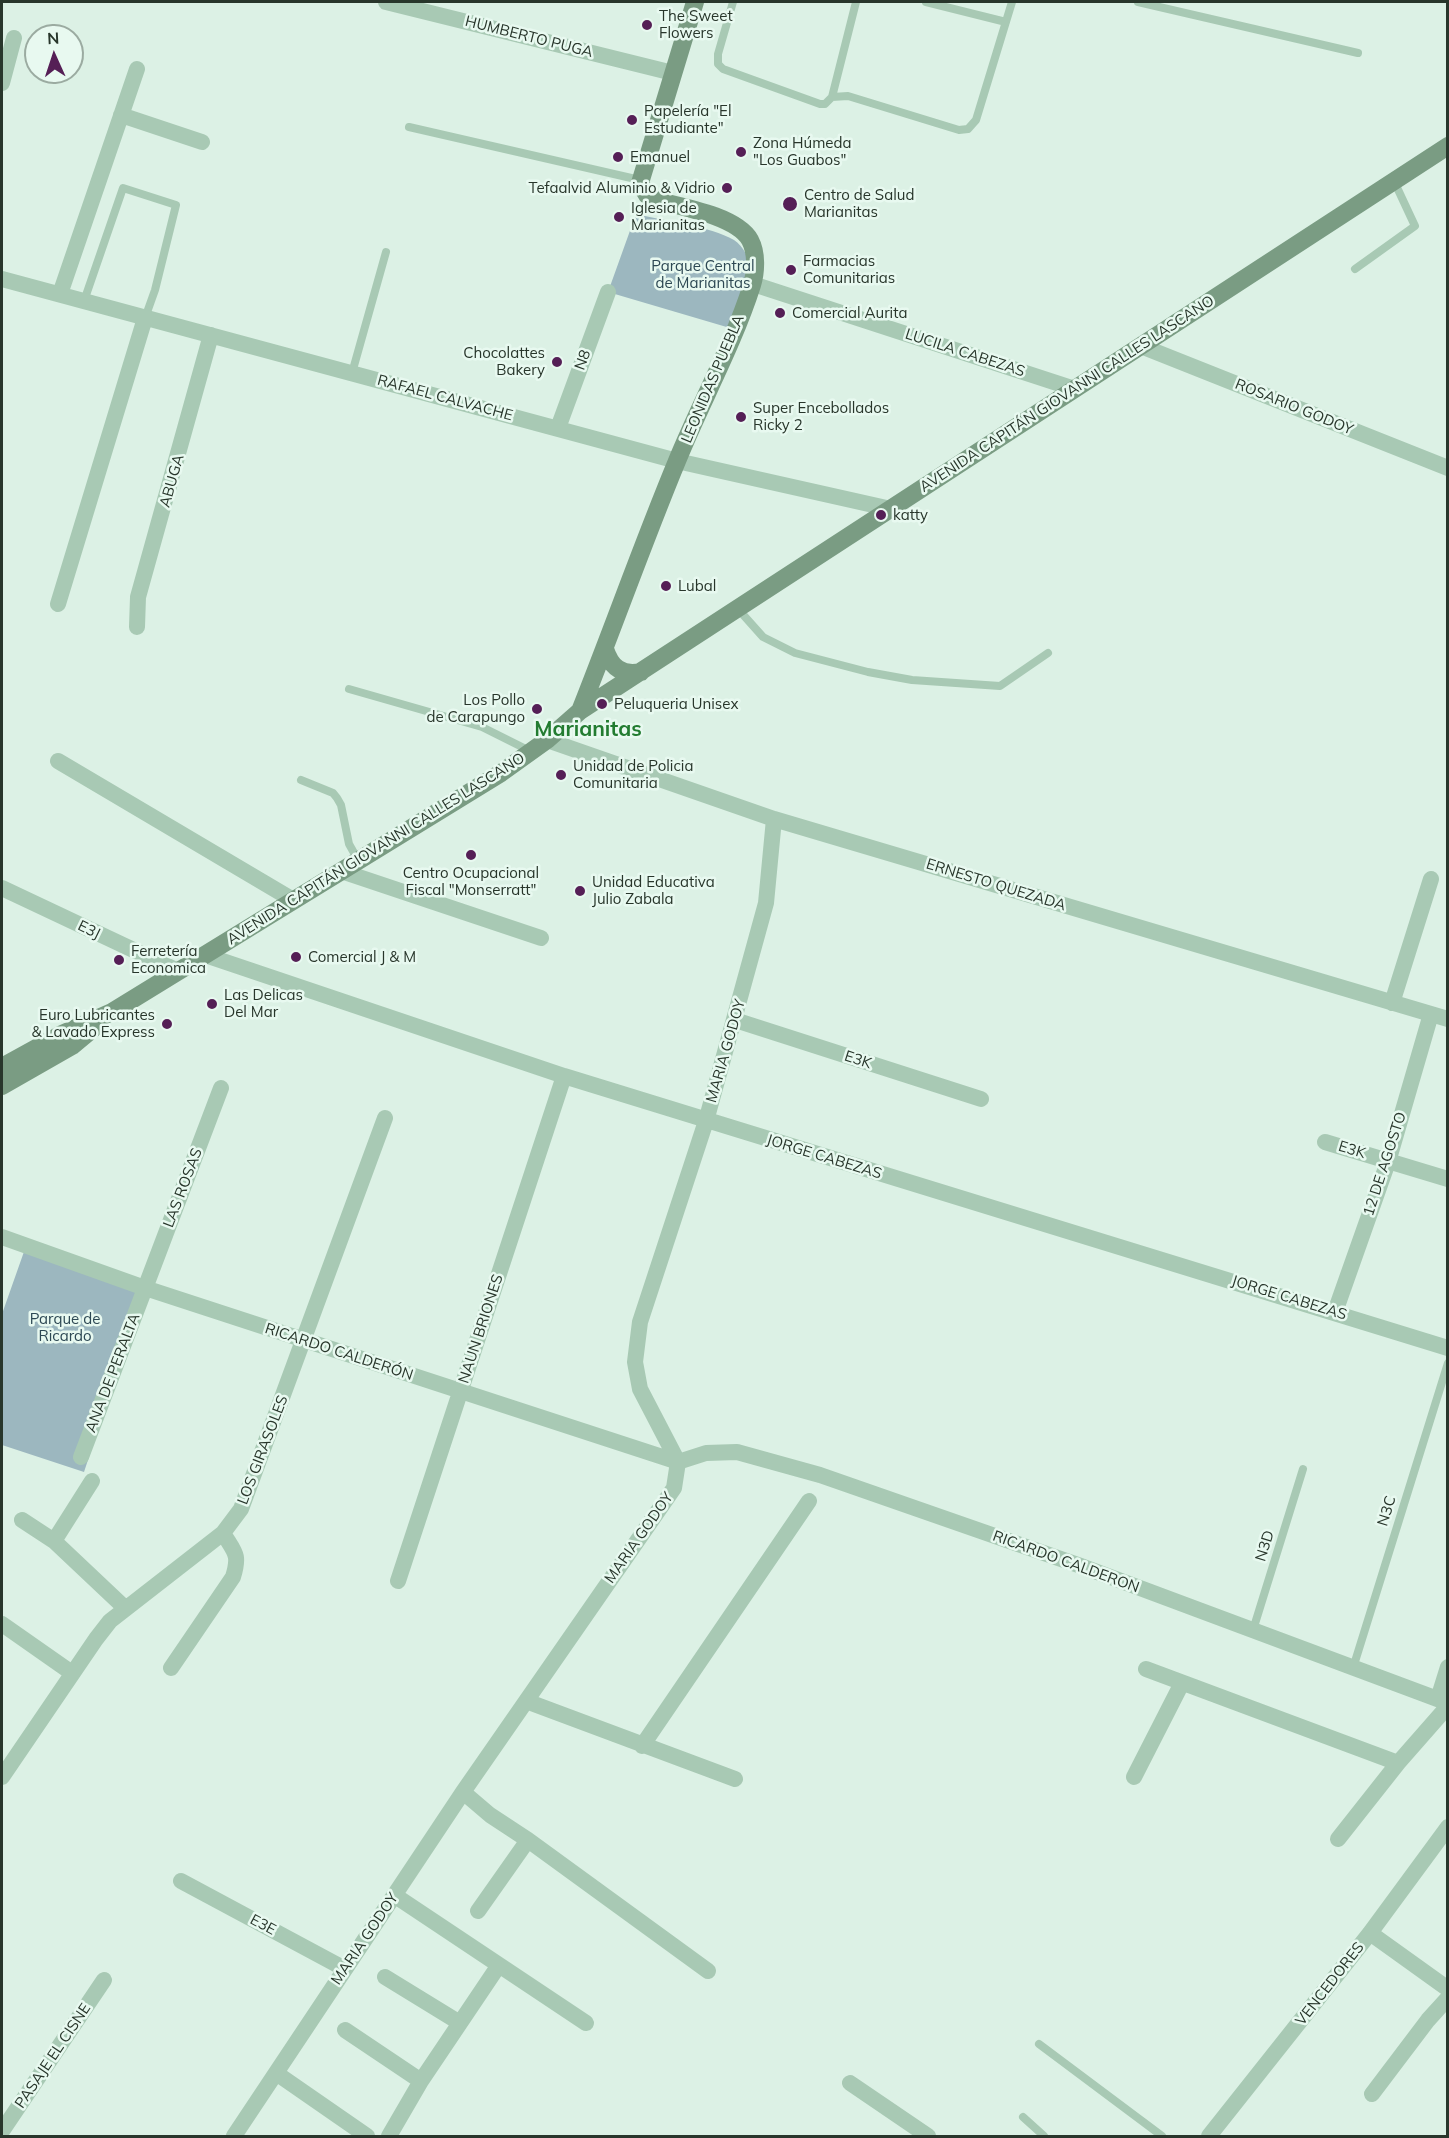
<!DOCTYPE html>
<meta charset="utf-8">
<style>
body{margin:0}
#map{position:relative;width:1449px;height:2138px;overflow:hidden;background:#dcf1e5;font-family:Mulish,sans-serif}
canvas{display:block}
.frame{position:absolute;inset:0;border:3px solid #28362b;pointer-events:none}
.north{position:absolute;left:24px;top:24px;width:60px;height:60px;box-sizing:border-box;background:#e8f9f0;border:2px solid #9baba1;border-radius:50%;rotate:357deg;font-size:16px;font-weight:700;line-height:24px;text-align:center;color:#28362b}
.north::after{content:'';display:block;margin:auto;width:21px;height:27px;background:#551f56;clip-path:polygon(50% 0,100% 100%,50% 72%,0 100%)}
</style>
<div id="map">
<canvas width="1449" height="2138"></canvas>
<div class="frame"></div>
<div class="north">N</div>
</div>
<script>
const ctx = document.querySelector('canvas').getContext('2d');
ctx.lineJoin = 'round';
function paint(path, color) { ctx.fillStyle = color; ctx.fill(path, 'evenodd'); }
function stroke(path, color, width, dash) { ctx.strokeStyle = color; ctx.lineWidth = width; ctx.lineCap = dash ? 'butt' : 'round'; ctx.setLineDash(dash || []); ctx.stroke(path); }
function write(font, color, halo, rows, align = 'center') {
  ctx.font = font + ' Mulish,sans-serif'; ctx.lineWidth = 5; ctx.setLineDash([]); ctx.textBaseline = 'middle'; ctx.strokeStyle = halo; ctx.fillStyle = color; for (const [text, x, y, turn = 0] of rows) {
    ctx.save(); ctx.translate(x, y); ctx.rotate((+turn || 0) * Math.PI / 180); ctx.textAlign = isNaN(turn) ? turn : align; if (halo) ctx.strokeText(text, 0, 0); ctx.fillText(text, 0, 0); ctx.restore();
  }
}
const green = new Path2D(`
 M636,214C664,221 710,226 734,240C743,246 751,260 751,272C750,282 734,316 730,328L608,292Z
 M26,1246L145,1288L84,1472L2,1445V1314Z`);
const lane = new Path2D(`
 M733,2L718,54V64L723,69L820,104H825L832,97L848,96L959,130L968,129L976,120L1012,2
 M926,2L1006,22
 M1138,2L1358,53
 M832,97L856,2
 M409,127L640,180
 M1355,269L1415,226L1394,181
 M84,301L123,188L176,205L155,290L145,318
 M352,373L386,252
 M738,609L763,637L795,653L868,672L912,680L1000,686L1048,653
 M349,689L482,727L532,752
 M301,780L333,793L337,798L341,805L349,844L358,860
 M1253,1630L1303,1469
 M1353,1668L1448,1363
 M1039,2044L1162,2136
 M1023,2117L1044,2136`);
const street = new Path2D(`
 M386,2L673,73
 M2,83L14,38
 M121,115L202,142
 M2,279L677,461L891,509
 M753,284L1075,389
 M60,294L137,69
 M1141,346L1448,468
 M558,428L608,292
 M58,604L145,318
 M137,627L138,597L211,335
 M547,740L774,819L1448,1019
 M58,761L293,900
 M341,871L541,938
 M2,888L178,971
 M205,955L564,1076L1448,1348
 M1392,1003L1431,879
 M735,1020L981,1099
 M1325,1142L1448,1179
 M2,1237L145,1288L678,1462
 M1335,1312L1388,1162L1431,1014
 M81,1457L221,1088
 M678,1462L706,1453L737,1452L820,1475L1081,1566L1448,1703
 M22,1520L54,1541L125,1608
 M54,1541L92,1481
 M398,1581L564,1076
 M2,1624L72,1673
 M171,1668L233,1577C240,1554 235,1553 223,1533
 M1146,1669L1398,1763L1448,1706
 M1438,1699L1448,1667
 M526,1701L735,1779
 M642,1746L809,1501
 M2,1777L96,1639L110,1621L223,1533L241,1509L385,1118
 M1134,1777L1182,1683
 M463,1792L490,1815L528,1840L708,1971
 M1338,1839L1398,1763
 M181,1881L345,1969
 M394,1895L586,2023
 M478,1911L528,1840
 M1370,1933L1448,1989
 M385,1977L460,2023
 M345,2030L421,2081
 M276,2073L367,2136
 M850,2083L928,2136
 M1372,2094L1428,2020L1448,1998
 M2,2131L104,1980
 M234,2136L463,1792L674,1488L678,1462L640,1389L635,1362L640,1322L706,1121L766,903L774,819
 M389,2136L421,2081L499,1965
 M1209,2136L1370,1933L1448,1827`);
const secondary = new Path2D(`
 M605,649C611,667 621,676 641,672
 M580,711C613,628 643,543 677,461C701,402 733,345 752,285C756,272 757,253 750,240C736,215 677,206 651,199L647,195L640,183L695,2
 M2,1067L62,1034L112,1012L501,773L547,740L580,711L1448,146
 M2,1086L72,1046L96,1026`);
const markers = [
 [647,25,6,"#551f56"],
 [632,120,6,"#551f56"],
 [741,152,6,"#551f56"],
 [618,157,6,"#551f56"],
 [727,188,6,"#551f56"],
 [790,204,8,"#551f56"],
 [619,217,6,"#551f56"],
 [791,270,6,"#551f56"],
 [780,313,6,"#551f56"],
 [557,362,6,"#551f56"],
 [741,417,6,"#551f56"],
 [881,515,6,"#551f56"],
 [666,586,6,"#551f56"],
 [602,704,6,"#551f56"],
 [537,709,6,"#551f56"],
 [561,775,6,"#551f56"],
 [471,855,6,"#551f56"],
 [580,891,6,"#551f56"],
 [296,957,6,"#551f56"],
 [119,960,6,"#551f56"],
 [212,1004,6,"#551f56"],
 [167,1024,6,"#551f56"]
];
const poiNames = [
 ["The Sweet",659,16],
 ["Flowers",659,33],
 ["Papelería \"El",644,111],
 ["Estudiante\"",644,128],
 ["Zona Húmeda",753,143],
 ["\"Los Guabos\"",753,160],
 ["Emanuel",630,157],
 ["Tefaalvid Aluminio & Vidrio",715,188,"right"],
 ["Centro de Salud",804,195],
 ["Marianitas",804,212],
 ["Iglesia de",631,208],
 ["Marianitas",631,225],
 ["Farmacias",803,261],
 ["Comunitarias",803,278],
 ["Comercial Aurita",792,313],
 ["Chocolattes",545,353,"right"],
 ["Bakery",545,370,"right"],
 ["Super Encebollados",753,408],
 ["Ricky 2",753,425],
 ["katty",893,515],
 ["Lubal",678,586],
 ["Los Pollo",525,700,"right"],
 ["de Carapungo",525,717,"right"],
 ["Peluqueria Unisex",614,704],
 ["Unidad de Policia",573,766],
 ["Comunitaria",573,783],
 ["Centro Ocupacional",471,873,"center"],
 ["Fiscal \"Monserratt\"",471,890,"center"],
 ["Unidad Educativa",592,882],
 ["Julio Zabala",592,899],
 ["Ferretería",131,951],
 ["Economica",131,968],
 ["Comercial J & M",308,957],
 ["Las Delicas",224,995],
 ["Del Mar",224,1012],
 ["Euro Lubricantes",155,1015,"right"],
 ["& Lavado Express",155,1032,"right"]
];
const streetNames = [
 ["HUMBERTO PUGA",529,37,14],
 ["LUCILA CABEZAS",965,353,18],
 ["N8",583,360,-70],
 ["LEONIDAS PUEBLA",713,379,-67],
 ["AVENIDA CAPITÁN GIOVANNI CALLES LASCANO",1067,394,-33],
 ["RAFAEL CALVACHE",445,398,15],
 ["ROSARIO GODOY",1294,407,22],
 ["ABUGA",172,481,-74],
 ["AVENIDA CAPITÁN GIOVANNI CALLES LASCANO",376,849,-32],
 ["ERNESTO QUEZADA",996,885,17],
 ["E3J",89,930,26],
 ["MARIA GODOY",726,1051,-74],
 ["E3K",858,1060,18],
 ["E3K",1352,1150,17],
 ["JORGE CABEZAS",824,1157,17],
 ["12 DE AGOSTO",1385,1164,-72],
 ["LAS ROSAS",183,1188,-69],
 ["JORGE CABEZAS",1289,1298,17],
 ["NAUN BRIONES",481,1329,-72],
 ["RICARDO CALDERÓN",339,1352,18],
 ["ANA DE PERALTA",113,1373,-69],
 ["LOS GIRASOLES",263,1450,-69],
 ["N3C",1387,1511,-73],
 ["MARIA GODOY",639,1538,-55],
 ["N3D",1265,1546,-73],
 ["RICARDO CALDERON",1066,1562,20],
 ["E3E",263,1925,28],
 ["MARIA GODOY",365,1939,-56],
 ["VENCEDORES",1330,1984,-52],
 ["PASAJE EL CISNE",53,2056,-56]
];
const parkNames = [
 ["Parque Central",703,266],
 ["de Marianitas",703,283],
 ["Parque de",65,1319],
 ["Ricardo",65,1336]
];
const districtNames = [
 ["Marianitas",588,730]
];
paint(green, '#9cb7bf');
stroke(lane, '#a8c9b4', 8);
stroke(street, '#a8c9b4', 16);
stroke(secondary, '#7a9c83', 18);
for (const [x, y, r, color] of markers) { const dot = new Path2D(); dot.arc(x, y, r, 0, 2 * Math.PI); ctx.fillStyle = color; ctx.fill(dot); stroke(dot, '#e8f9f0', 2); }
write('15px', '#28362b', '#e8f9f0', poiNames, 'left');
write('15px', '#28362b', '#e8f9f0', streetNames);
write('15px', '#2d4853', '#e8f9f0', parkNames);
write('bold 21px', '#237c31', '#e8f9f0', districtNames);
</script>
